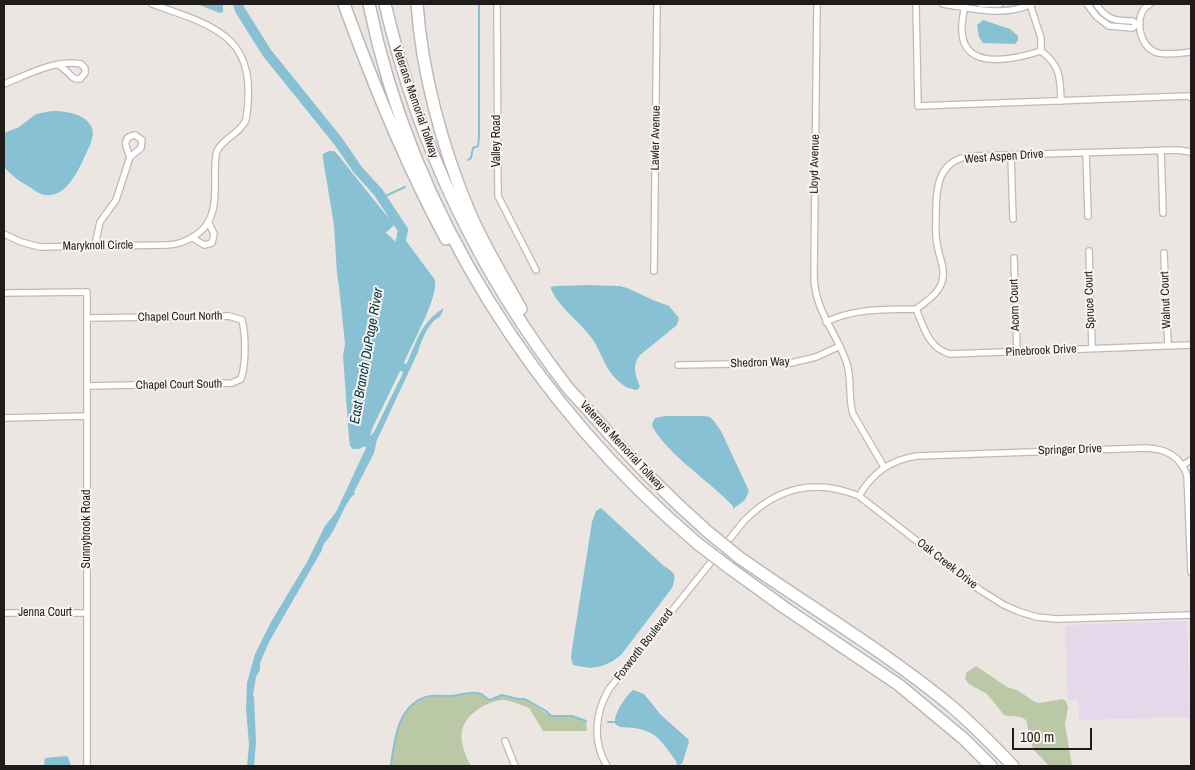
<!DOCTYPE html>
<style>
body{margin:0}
#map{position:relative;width:1195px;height:770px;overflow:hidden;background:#ece6e3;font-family:"Archivo Narrow",sans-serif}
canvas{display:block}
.frame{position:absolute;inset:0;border:5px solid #1f1d1c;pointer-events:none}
.scale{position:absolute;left:1012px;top:728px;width:80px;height:22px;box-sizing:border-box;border:2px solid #1f1d1c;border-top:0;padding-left:6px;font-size:15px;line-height:18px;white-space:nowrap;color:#1f1d1c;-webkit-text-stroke:4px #f9f3f0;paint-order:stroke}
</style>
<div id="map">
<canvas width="1195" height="770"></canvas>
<div class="frame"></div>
<div class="scale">100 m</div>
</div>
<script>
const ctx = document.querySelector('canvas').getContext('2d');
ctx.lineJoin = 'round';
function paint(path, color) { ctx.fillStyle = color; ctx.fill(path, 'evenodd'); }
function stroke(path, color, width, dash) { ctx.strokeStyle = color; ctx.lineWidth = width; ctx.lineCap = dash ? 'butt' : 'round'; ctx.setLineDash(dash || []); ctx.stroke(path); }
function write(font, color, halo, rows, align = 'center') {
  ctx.font = font + ' "Archivo Narrow",sans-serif'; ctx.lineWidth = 4; ctx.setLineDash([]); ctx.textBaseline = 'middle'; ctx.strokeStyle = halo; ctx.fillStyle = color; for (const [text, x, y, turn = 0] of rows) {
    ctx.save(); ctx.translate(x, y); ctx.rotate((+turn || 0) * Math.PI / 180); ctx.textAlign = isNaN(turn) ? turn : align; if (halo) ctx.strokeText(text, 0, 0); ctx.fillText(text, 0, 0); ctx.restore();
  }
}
const industrial = new Path2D(`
 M1187,621L1190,717L1079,720L1078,700H1068L1065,625Z`);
const green = new Path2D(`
 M976,666L1007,687L1017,690L1035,702L1040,703L1062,699L1066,701L1068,708L1065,724L1072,766H1049L1033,749L1026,720C1018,714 1012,718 1004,715L987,694L969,684L965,679L966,673Z
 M473,693L481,694L488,700L502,695L518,699H525L551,716H572L586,721L587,731H543L529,708C521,705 510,700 502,700C494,701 486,704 480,708C455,724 459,743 471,766H391C394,741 397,706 426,698C433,696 442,696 449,696C457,696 465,694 473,693Z`);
const water = new Path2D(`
 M197,4H223V12L220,13Z
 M983,20L1010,29L1018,36V40L1015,44L983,43L979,37L977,25Z
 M51,111C64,111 86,113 92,128C95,138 88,149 84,158C77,173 65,198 45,195C38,194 33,189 28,186C19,181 10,174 4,167V133L19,127L36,114Z
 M329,151H334L338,155L382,210L389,218L403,224L402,231L404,238L435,280C438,299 412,343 404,363L405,364L407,363C417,340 422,321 444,308L440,317C429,321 421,341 418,352L377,440L374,453L354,492L355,494C347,498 337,527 330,536C326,542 323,543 322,550L269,642L260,663V670L256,677L253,695L254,697L256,742L254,766H247L249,745L246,708L247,683L255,654L271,622L307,562L325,526L336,512L366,448L365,446L359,449H353L350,446L349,438L343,356L345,344L339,287L337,274L334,225L323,159V154ZM395,224C400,229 399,237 396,242L385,232L388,231ZM400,371H402L403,373L374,432L370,436L372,429Z
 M588,285L620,286L627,288L653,300L669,306L679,318L677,325L640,355C631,368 636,374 640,387L637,390C629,389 623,386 617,380C606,369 602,356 595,343C583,323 560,310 551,289V287L556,286Z
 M665,416H704L710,417L714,421L721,431L749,491L745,500L733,509V506C707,479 673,459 653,428L652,424L655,418Z
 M601,508L664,566C675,573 677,575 672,588L621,655L613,661L602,666L590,668L573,665L571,658L572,649L592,522L596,511Z
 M633,690L644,694L661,715L688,739L689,742L682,764L677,765L676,761C662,743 659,732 634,728C626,727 621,729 615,724C614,713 625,697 633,690Z
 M66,756L68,757L71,766H44L45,758Z`);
const stream = new Path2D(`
 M468,160L471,158L473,148L478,146L479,137V4
 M381,198L405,187
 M608,722H614
 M391,766C394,742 397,706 426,697C434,695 442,696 450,696C460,696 471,690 481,694C485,696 486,699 490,700L502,695L518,699H525L546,711L551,716H572L586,721`);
const river = new Path2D(`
 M238,4L240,10L267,53L338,141L358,170L378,192L403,230L400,245`);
const street = new Path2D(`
 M497,4L498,196L536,270
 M817,4L814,275C814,311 837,332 847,364C852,381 848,398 853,414L884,467
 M916,4L918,106L1189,96L1191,98
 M943,4C975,9 1002,17 1032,4
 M965,4C964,12 961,22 962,31C963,72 1016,59 1041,51
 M981,4H1000
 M1030,4L1041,38V51
 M1087,4L1097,17L1109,26L1132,28L1140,23
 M1096,4C1107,20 1114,21 1133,21L1136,24
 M1150,4C1148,6 1145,7 1144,9C1135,22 1140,45 1155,52C1165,56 1181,53 1191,52
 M1041,51C1061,66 1060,78 1061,101
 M4,84C27,75 56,59 81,64L85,68V73L80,79C70,80 69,70 58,65
 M1161,150L1163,213
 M1086,153L1088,216
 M1011,155L1013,219
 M4,234L21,242L40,247L167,245C178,245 187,241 196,235C218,220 215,194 215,171C215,164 215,157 217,151C223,138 240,134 246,120C259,37 218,27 152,4
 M193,238L204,245L212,243L214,234L209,223
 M95,245L100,222L116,200L130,157L141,148L142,140L135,135C121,137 126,148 130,157
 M1089,251L1092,348
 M1164,253L1168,346
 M1014,258L1017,352
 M654,271L657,4
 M4,293L87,292V766
 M916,309C926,302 938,294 942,282C946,269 939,257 937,244C935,234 936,224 936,214C936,187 938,160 971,156L1178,150L1191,152
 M916,309C924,327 928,348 950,354L1191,345
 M87,318L229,316L242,320C246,336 246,364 241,379L232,383L87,386
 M826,322C855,308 884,310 916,309
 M678,365L791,363L816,357L840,346
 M4,418L87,416
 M1183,465L1191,460
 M859,496C872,473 890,460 917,456L1146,448C1166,449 1179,455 1187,475L1191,572
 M4,613H87
 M505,741L515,766
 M607,766C592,742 595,713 609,689L744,521C777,487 815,478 859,496L980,590L1004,605L1020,612L1037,617L1057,619L1191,615`);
const highway = new Path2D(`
 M344,4C373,84 405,163 446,239
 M369,4C412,214 536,406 698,544
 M385,4C418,144 480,274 568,388C574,395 582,403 588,410C626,454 665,494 708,532
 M417,4C422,73 442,147 469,211C483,245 503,276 521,309
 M740,558C810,607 884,651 950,705C972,724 993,745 1013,766
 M731,569L785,608L899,685L964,739L991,766`);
const highwayBridge = new Path2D(`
 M708,532L740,558
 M698,544L731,569`);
const streetNames = [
 ["Veterans Memorial Tollway",415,102,71],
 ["Lawler Avenue",656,138,-89],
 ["Valley Road",497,141,-90],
 ["West Aspen Drive",1004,157,-4],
 ["Lloyd Avenue",815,164,-89],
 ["Maryknoll Circle",98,246,-1],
 ["Spruce Court",1090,300,-92],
 ["Walnut Court",1166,300,-92],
 ["Acorn Court",1015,305,-92],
 ["Chapel Court North",180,317,-1],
 ["Pinebrook Drive",1041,351,-3],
 ["Shedron Way",760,363,-2],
 ["Chapel Court South",179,385,-1],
 ["Veterans Memorial Tollway",622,446,47],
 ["Springer Drive",1070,450,-2],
 ["Sunnybrook Road",87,529,-90],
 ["Oak Creek Drive",947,564,38],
 ["Jenna Court",45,613],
 ["Foxworth Boulevard",644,645,-52]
];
const waterNames = [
 ["East Branch DuPage River",367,356,-80]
];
paint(industrial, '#e7d7ea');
paint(green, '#bac8a6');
paint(water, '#88c1d4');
stroke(stream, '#88c1d4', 2);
stroke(river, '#88c1d4', 10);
stroke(street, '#beb9b6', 8);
stroke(highway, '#beb9b6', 14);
stroke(street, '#fff', 5.5);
stroke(highway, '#fff', 11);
stroke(highwayBridge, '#beb9b6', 14, []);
stroke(highwayBridge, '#fff', 11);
write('12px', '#1f1d1c', '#f9f3f0', streetNames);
write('italic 14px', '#003442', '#f9f3f0', waterNames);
</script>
